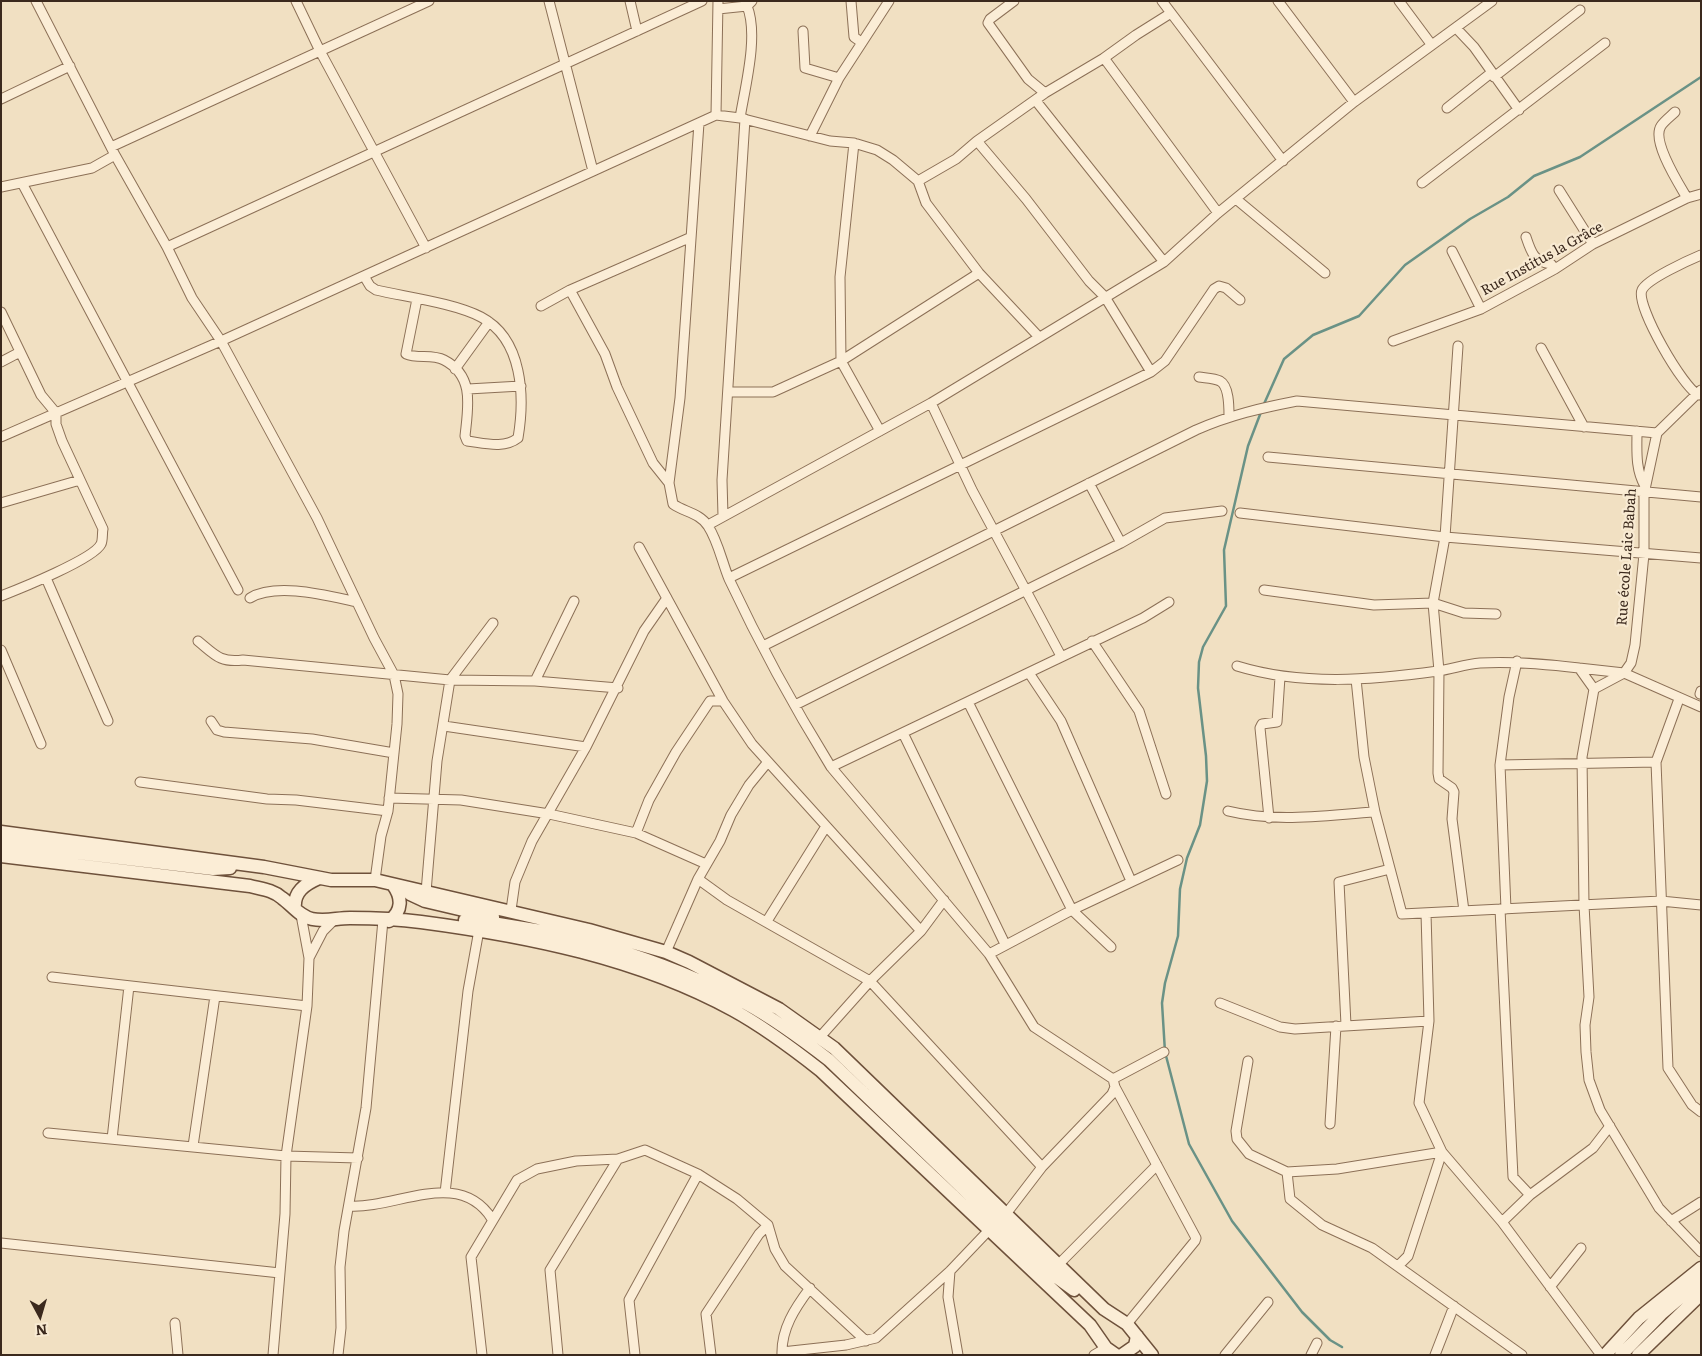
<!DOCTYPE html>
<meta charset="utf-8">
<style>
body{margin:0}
#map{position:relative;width:1702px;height:1356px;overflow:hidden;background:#f1e0c2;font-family:Literata,serif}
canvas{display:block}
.frame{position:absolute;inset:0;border:2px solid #3b291d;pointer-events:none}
.north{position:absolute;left:15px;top:1291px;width:50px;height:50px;-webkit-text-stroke:4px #f8ead2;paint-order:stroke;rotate:174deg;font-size:14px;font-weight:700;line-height:20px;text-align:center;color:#3b291d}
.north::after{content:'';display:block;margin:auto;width:18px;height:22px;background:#3b291d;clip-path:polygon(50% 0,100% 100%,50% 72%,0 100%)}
</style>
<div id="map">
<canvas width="1702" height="1356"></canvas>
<div class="frame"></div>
<div class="north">N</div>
</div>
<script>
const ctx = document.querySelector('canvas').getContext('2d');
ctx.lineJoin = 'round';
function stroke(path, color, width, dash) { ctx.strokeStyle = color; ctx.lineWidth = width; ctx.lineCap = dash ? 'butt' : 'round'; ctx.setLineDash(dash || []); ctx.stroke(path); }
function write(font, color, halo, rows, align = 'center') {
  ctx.font = font + ' Literata,serif'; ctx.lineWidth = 4.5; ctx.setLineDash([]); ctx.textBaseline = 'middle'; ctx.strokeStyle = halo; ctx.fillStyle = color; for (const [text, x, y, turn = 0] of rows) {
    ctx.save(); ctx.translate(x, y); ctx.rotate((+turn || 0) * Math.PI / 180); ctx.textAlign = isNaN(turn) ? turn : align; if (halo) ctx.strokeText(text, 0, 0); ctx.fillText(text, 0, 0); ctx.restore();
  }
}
const stream = new Path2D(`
 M1264,404L1284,359L1313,335L1359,316L1405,265L1470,219L1508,197L1534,176L1580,157L1701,77
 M1261,412L1248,446L1224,550L1226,606L1203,647L1199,662L1198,688L1206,756L1207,781L1200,825L1187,858L1180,889L1178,936L1165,983L1162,1003L1165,1052L1189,1144L1232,1221L1302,1312L1330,1340L1342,1347`);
const minor = new Path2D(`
 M36,1L115,155L167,247L192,298L221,341L317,518L374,638L394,675L398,694L397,724L388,811L381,836L375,880
 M296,1L320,51L426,248
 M549,1L593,171
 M630,1L637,31
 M851,1L854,37L861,42
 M1014,1L990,19L988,23L1028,79L1045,93
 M1162,1L1283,161
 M1278,1L1354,102
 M1399,1L1431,44
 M718,9L747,6L752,1
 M1456,28L1474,47L1519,110
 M803,31L805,68L839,78
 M1104,58L1218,213
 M1494,77L1580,10
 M1,99L70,66
 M1036,101L1164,262
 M1447,108L1491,73
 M1675,112C1671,116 1664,121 1661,126C1651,141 1679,184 1687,198
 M716,115L718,1
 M740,118C745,87 759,35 747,6
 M699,123L680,398L669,483L673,504C684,512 700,513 708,526C718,541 722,562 729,579C759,643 794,707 831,767L989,954L1034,1027L1113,1079L1115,1087L1112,1094L1042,1167L1006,1214
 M810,136L839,78L889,1
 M977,141L1026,199L1089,281L1105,297L1151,372
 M854,143L840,277L841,361L880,431
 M111,147L429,1
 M918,181L956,159L977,141L1045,93L1104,58L1136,35L1171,13
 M22,183L238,590
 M1422,183L1605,43
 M1,187L92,168L115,155
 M1559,190L1593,244
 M1236,199L1325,273
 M1526,237C1531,252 1534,262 1551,264L1555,269
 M167,247L702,1
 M1452,251L1481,309
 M364,276L370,286L376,290C406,297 454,303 481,317C523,339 525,397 518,438C504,449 484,443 467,441L465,436C468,407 475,376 444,360C432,354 417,359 406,354L417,299
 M570,290L605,354L617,387L653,463L669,483
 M541,306L570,290L689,238
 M1,312L41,395L56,413V424L62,441L103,529C102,533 103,540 101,544C94,559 19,589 1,596
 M1393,341L1481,309L1555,269L1593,244L1687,198L1701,194
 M1458,346L1445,537L1433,603L1439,671L1438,773L1439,779L1452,788L1454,792L1452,819L1464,911
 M1541,348L1584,427
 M1,362L20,352
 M455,369L489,322
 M1199,377C1205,378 1214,378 1220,381C1229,386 1229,406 1229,416
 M468,389L521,386
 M729,392H773L841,361L979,273
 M1699,395C1684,390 1635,305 1642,290C1647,279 1689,260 1701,255
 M931,403L972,490L1061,656
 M1637,431C1637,450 1635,469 1645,486
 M1,437L221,341L716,115L740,118L830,141L854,143L877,150L893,160L918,181L926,203L979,273L1039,337
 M1268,457L1701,497
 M1089,483L1121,543
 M1,503L80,480
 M1240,513L1445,537L1701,558
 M723,516L722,480L745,119
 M708,525L931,403L1164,262L1218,213L1354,102L1492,1
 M639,547L723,701L752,744L921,931
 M46,578L108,721
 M729,578L1151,372L1165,361L1214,289L1219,286L1226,288L1240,300
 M1264,590L1374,605L1433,603L1464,613L1496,614
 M250,598C277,582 328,596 357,602
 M198,641C215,655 220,663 243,660L450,680L535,681L618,688
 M1092,641L1139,711L1166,794
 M763,646L1196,430C1230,415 1261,408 1297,401L1657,433
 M1,650L41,744
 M1237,666C1302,686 1372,680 1438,671C1452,669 1466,664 1480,663C1514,661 1545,664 1579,668L1594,689
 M1579,668L1624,673L1701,707
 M1029,673L1061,721L1131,881
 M1356,679L1364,757L1375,812L1402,914L1661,901L1701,905
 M535,681L574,601
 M1594,689L1582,757L1584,905L1589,997L1585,1025L1586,1052L1589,1080L1600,1110L1659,1208L1701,1252
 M1594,689L1624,673L1631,663L1635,645L1644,554V494L1657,433L1701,390
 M1700,694L1701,691
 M1679,699L1656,762L1668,1068L1692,1105L1701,1112
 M968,702L1072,910L1111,947
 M795,705L1121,543L1165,518L1222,511
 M211,721L217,730L224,732L312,739L394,753
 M444,726L586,747
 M903,733L1005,944
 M1500,765L1656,762
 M831,767L1143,618L1169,602
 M140,782L267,799L296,800L388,811
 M389,798L461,800L549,814L636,833L706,864
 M1228,811C1277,823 1326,815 1375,812
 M1269,818L1260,728L1262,724L1277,722L1280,677
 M636,833L649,800L676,752L710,701H723
 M698,879L727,900L870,981L1042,1167
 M426,892L437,761L450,680L493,623
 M1500,909L1513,1177L1530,1195
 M1506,909L1500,765L1509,697L1517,661
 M511,910L515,882L532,841L586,747L644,631L667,598
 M1426,913L1429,1021L1419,1103L1442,1152L1502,1222L1601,1355
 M767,921L825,828
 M666,952L698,879L720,841L731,815L749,785L767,763
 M989,954L1072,910L1178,860
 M309,958L323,931L335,919
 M52,977L307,1006
 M1220,1003L1280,1027L1295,1029L1429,1021
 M1346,1025L1339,882L1390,869
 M820,1037L870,981L921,931L944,900
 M1248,1061L1236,1131L1237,1139L1249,1154L1287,1172L1337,1169L1442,1152L1408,1256L1398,1266
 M1113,1079L1164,1052
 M1115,1087L1196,1238L1195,1241L1127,1324
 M1330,1124L1336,1026
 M48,1133L286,1156L358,1158
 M112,1139L129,986
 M193,1146L215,996
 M1287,1172L1290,1199L1322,1225L1372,1248L1522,1355
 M445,1193L468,991L479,930
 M349,1206C397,1209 459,1167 492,1219
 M1671,1221L1701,1202
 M1502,1222L1530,1195L1593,1148L1610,1126
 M1,1243L280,1273
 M1058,1265L1157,1165
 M950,1271L948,1297L958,1355
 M1550,1287L1581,1248
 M175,1323L178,1355
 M782,1352L846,1345L876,1338L950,1271L990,1229
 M273,1355L285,1214L286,1156L307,1006L309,958L301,915
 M338,1355L341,1328L340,1267L344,1231L366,1108L383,920
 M482,1355L471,1257L517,1180L537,1169L576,1161L618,1159L645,1150L698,1174L737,1199L768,1225L775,1249L785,1266L866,1341
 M558,1355L550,1270L618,1159
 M635,1355L629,1300L698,1174
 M711,1355L706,1314L759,1234L768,1225
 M782,1355C781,1329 795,1308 810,1288
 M1094,1355L1106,1348
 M1225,1355L1268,1302
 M1311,1355L1317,1343
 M1435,1355L1454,1306`);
const secondary = new Path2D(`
 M1,832L264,867L331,880H375L589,930L666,952L689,962L779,1009L834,1048L1104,1309L1127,1324L1152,1355
 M1,844L213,869L230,868
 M1,856L250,886C262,889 273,890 282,898C292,905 299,916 312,919C325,922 337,918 350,918C373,918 398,919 421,922C527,936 638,958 733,1010C764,1027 792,1048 820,1070L1090,1325L1106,1348L1116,1355
 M410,894L425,901L493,917
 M295,909C293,892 305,884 319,878
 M465,920C562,929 661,958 747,1004C776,1020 803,1040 829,1060L1052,1274L1074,1290
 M389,921C403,911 402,897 393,885
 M1122,1355L1135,1346L1137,1336
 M1605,1355L1639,1318L1701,1268
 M1621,1355L1661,1314L1701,1280
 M1638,1355L1701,1294`);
const streetNames = [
 ["Rue Institus la Grâce",1542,259,-29],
 ["Rue école Laic Babah",1627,557,-86]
];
stroke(stream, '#6a9286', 2.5);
stroke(minor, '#8c7057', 11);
stroke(secondary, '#6e513b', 15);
stroke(minor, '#fbedd6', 9);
stroke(secondary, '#fbedd6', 12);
write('14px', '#3b291d', '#f8ead2', streetNames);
</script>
